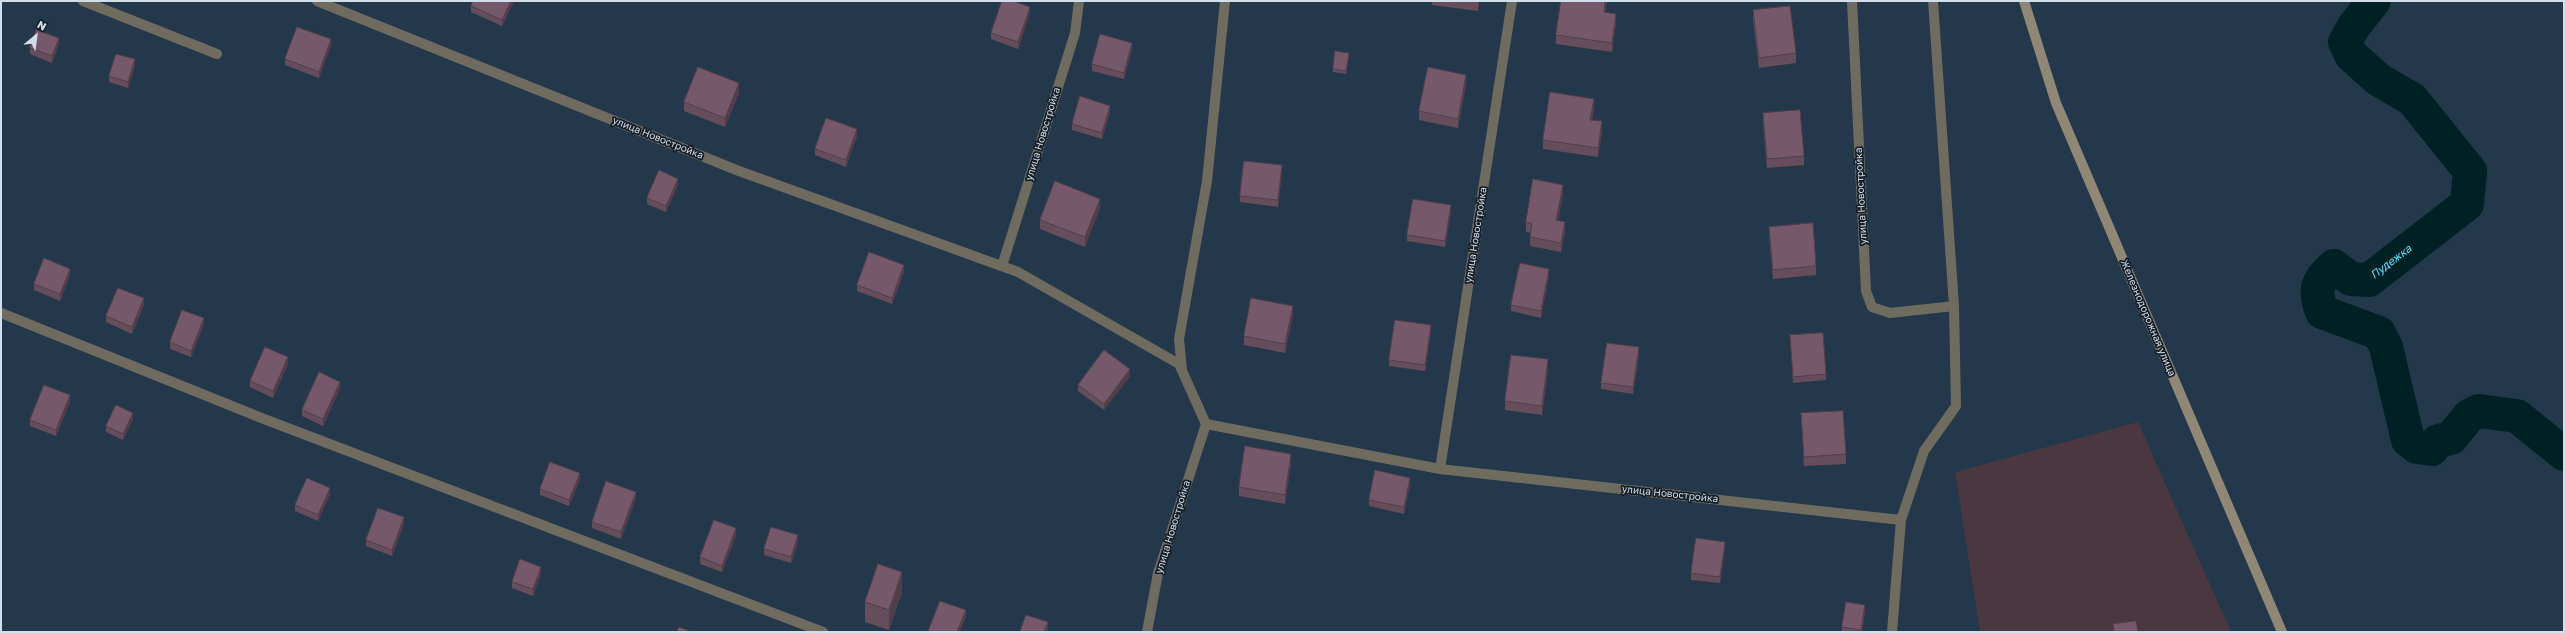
<!DOCTYPE html>
<meta charset="utf-8">
<style>
body{margin:0}
#map{position:relative;width:2565px;height:633px;overflow:hidden;background:#23384b;font-family:"Golos Text",sans-serif}
canvas{display:block}
.frame{position:absolute;inset:0;border:2px solid #d2dfeb;pointer-events:none}
.north{position:absolute;left:16px;top:16px;width:40px;height:40px;-webkit-text-stroke:3px #151e27;paint-order:stroke;rotate:29deg;font-size:11px;font-weight:700;line-height:16px;text-align:center;color:#d2dfeb}
.north::after{content:'';display:block;margin:auto;width:14px;height:18px;background:#d2dfeb;clip-path:polygon(50% 0,100% 100%,50% 72%,0 100%)}
</style>
<div id="map">
<canvas width="2565" height="633"></canvas>
<div class="frame"></div>
<div class="north">N</div>
</div>
<script>
const ctx = document.querySelector('canvas').getContext('2d');
ctx.lineJoin = 'round';
function paint(path, color) { ctx.fillStyle = color; ctx.fill(path, 'evenodd'); }
function stroke(path, color, width, dash) { ctx.strokeStyle = color; ctx.lineWidth = width; ctx.lineCap = dash ? 'butt' : 'round'; ctx.setLineDash(dash || []); ctx.stroke(path); }
function write(font, color, halo, rows, align = 'center') {
  ctx.font = font + ' "Golos Text",sans-serif'; ctx.lineWidth = 3.5; ctx.setLineDash([]); ctx.textBaseline = 'middle'; ctx.strokeStyle = halo; ctx.fillStyle = color; for (const [text, x, y, turn = 0] of rows) {
    ctx.save(); ctx.translate(x, y); ctx.rotate((+turn || 0) * Math.PI / 180); ctx.textAlign = isNaN(turn) ? turn : align; if (halo) ctx.strokeText(text, 0, 0); ctx.fillText(text, 0, 0); ctx.restore();
  }
}
const industrial = new Path2D(`
 M2138,422L2231,632H1980L1955,472Z`);
const river = new Path2D(`
 M2374,1L2354,26L2345,42L2351,55L2379,80L2412,99L2470,171L2467,204L2369,280L2351,279L2334,266C2316,281 2314,290 2322,312L2379,333L2386,347L2408,440L2417,447L2432,449L2438,441L2451,438L2469,416L2479,411L2517,416L2564,454`);
const lane = new Path2D(`
 M83,1L217,54`);
const street = new Path2D(`
 M317,1L739,171L1018,272L1179,364L1206,424L1158,573L1147,632
 M1852,1L1866,291L1872,307L1890,313L1954,306
 M1002,266L1075,33L1079,1
 M1,313L264,419L823,632
 M1182,370L1179,339L1207,181L1225,1
 M1206,424L1440,469L1901,520
 M1440,469L1512,1
 M1892,632L1901,520L1924,451L1956,406L1954,306L1933,1`);
const secondary = new Path2D(`
 M2024,1L2056,103L2282,632`);
const wall = new Path2D(`
 M514,1L502,26L471,12V6Z
 M1432,1H1479L1478,11L1432,5Z
 M1607,1L1605,12L1616,23L1612,52L1556,44V35Z
 M1753,10L1796,53V63L1759,68L1753,20Z
 M1030,13L1018,49L991,39V33Z
 M59,44L52,63L30,54V48Z
 M331,45L319,78L285,65V59Z
 M1132,49L1124,79L1092,71V64Z
 M1349,56L1346,74L1333,72V69Z
 M135,66L128,88L109,82V76Z
 M1466,84L1458,128L1419,120V111Z
 M739,93L725,127L684,111V102Z
 M1594,108L1592,120L1602,131L1598,157L1543,149V140Z
 M1110,112L1102,139L1072,130V124Z
 M1763,113L1804,156V165L1767,168L1763,122Z
 M857,136L846,167L815,155V149Z
 M1282,171L1278,207L1240,202V196Z
 M678,185L666,212L647,204V198Z
 M1563,194L1558,221L1565,231L1561,252L1530,246V237L1531,233L1526,232V222Z
 M1100,208L1085,247L1040,229V220Z
 M1451,211L1445,247L1407,241V235Z
 M1769,227L1816,266V275L1773,279L1769,236Z
 M904,272L892,304L857,291V285Z
 M70,275L60,301L34,290V284Z
 M1549,275L1541,318L1511,311V305Z
 M144,305L132,334L106,322V316Z
 M1293,315L1285,353L1244,345V336Z
 M204,324L191,357L170,349V342Z
 M1431,331L1425,371L1389,366V360Z
 M1790,335L1826,374V380L1793,383Z
 M1639,354L1633,394L1601,389V383Z
 M288,364L273,398L250,387V381Z
 M1548,369L1542,415L1505,410V401Z
 M1130,376L1104,410L1078,391V385Z
 M340,389L323,426L302,416V410Z
 M70,402L56,436L30,426V420Z
 M1801,413L1846,454V464L1804,466Z
 M133,419L123,440L106,432V426Z
 M1291,463L1285,504L1239,496V487Z
 M580,479L569,506L540,495V489Z
 M1410,484L1404,514L1369,506V500Z
 M330,494L318,521L295,511V505Z
 M636,498L621,539L592,528V522Z
 M404,524L392,556L366,546V540Z
 M736,535L722,572L700,564V557Z
 M798,542L791,563L764,555V549Z
 M1725,548L1720,583L1691,580V573Z
 M541,573L533,596L512,588V582Z
 M902,592L889,630L865,622V602Z
 M1865,611L1862,632H1842V627Z`);
const shadedWall = new Path2D(`
 M511,1H514L502,26V20Z
 M1478,1H1479L1478,11Z
 M1605,1H1607L1604,21V12Z
 M1030,7V13L1018,49V42Z
 M1616,14V23L1612,52V43Z
 M59,38V44L52,63V56Z
 M331,39V45L319,78V72Z
 M1132,43V49L1124,79V73Z
 M135,59V66L128,88V82Z
 M1466,75V84L1458,128V119Z
 M739,83V93L725,127V118Z
 M1594,99V108L1590,129V120Z
 M1110,106V112L1102,139V133Z
 M1602,121V131L1598,157V148Z
 M857,129V136L846,167V160Z
 M1282,165V171L1278,207V200Z
 M678,179V185L666,212V206Z
 M1563,185V194L1556,230V220Z
 M1100,199V208L1085,247V237Z
 M1451,205V211L1445,247V241Z
 M1565,222V231L1561,252V243Z
 M904,265V272L892,304V298Z
 M70,269V275L60,301V294Z
 M1549,269V275L1541,318V311Z
 M144,298V305L132,334V327Z
 M1293,306V315L1285,353V344Z
 M204,318V324L191,357V351Z
 M1431,325V331L1425,371V365Z
 M1639,347V354L1633,394V387Z
 M288,357V364L273,398V391Z
 M1548,359V369L1542,415V406Z
 M1130,369V376L1104,410V404Z
 M340,382V389L323,426V419Z
 M70,395V402L56,436V430Z
 M133,413V419L123,440V434Z
 M1291,454V463L1285,504V495Z
 M580,473V479L569,506V500Z
 M1410,478V484L1404,514V507Z
 M330,488V494L318,521V515Z
 M636,492V498L621,539V532Z
 M404,517V524L392,556V550Z
 M736,528V535L722,572V566Z
 M798,535V542L791,563V557Z
 M1725,542V548L1720,583V577Z
 M541,567V573L533,596V589Z
 M902,572V592L889,630V610Z
 M1865,605V611L1862,632H1861Z
 M966,610V617L960,632H957Z
 M1048,622V632H1044Z`);
const building = new Path2D(`
 M473,1H511L502,20L471,6Z
 M1002,1H1013L1030,7L1018,42L991,33Z
 M1561,1H1605L1604,12L1616,14L1612,43L1556,35Z
 M1790,6L1796,53L1759,58L1753,10Z
 M297,27L331,39L319,72L285,59Z
 M36,30L59,38L52,56L30,48Z
 M1100,34L1132,43L1124,73L1092,64Z
 M1335,51L1349,53L1346,71L1333,69Z
 M116,54L135,59L128,82L109,76Z
 M698,67L739,83L725,118L684,102Z
 M1428,67L1466,75L1458,119L1419,111Z
 M1550,92L1594,99L1590,120L1602,121L1598,148L1543,140Z
 M1080,96L1110,106L1102,133L1072,124Z
 M1800,110L1804,156L1767,159L1763,113Z
 M826,118L857,129L846,160L815,149Z
 M1244,161L1282,165L1278,200L1240,196Z
 M659,170L678,179L666,206L647,198Z
 M1533,179L1563,185L1556,220L1565,222L1561,243L1530,237L1532,224L1526,222Z
 M1055,181L1100,199L1085,237L1040,220Z
 M1413,199L1451,205L1445,241L1407,235Z
 M1813,223L1816,266L1773,270L1769,227Z
 M869,252L904,265L892,298L857,285Z
 M44,258L70,269L60,294L34,284Z
 M1520,263L1549,269L1541,311L1511,305Z
 M118,288L144,298L132,327L106,316Z
 M1251,298L1293,306L1285,344L1244,336Z
 M182,310L204,318L191,351L170,342Z
 M1395,320L1431,325L1425,365L1389,360Z
 M1823,333L1826,374L1793,377L1790,335Z
 M1607,343L1639,347L1633,387L1601,383Z
 M265,347L288,357L273,391L250,381Z
 M1104,350L1130,369L1104,404L1078,385Z
 M1511,355L1548,359L1542,406L1505,401Z
 M319,372L340,382L323,419L302,410Z
 M44,385L70,395L56,430L30,420Z
 M116,405L133,413L123,434L106,426Z
 M1843,411L1846,454L1804,457L1801,413Z
 M1245,446L1291,454L1285,495L1239,487Z
 M550,462L580,473L569,500L540,489Z
 M1375,470L1410,478L1404,507L1369,500Z
 M307,478L330,488L318,515L295,505Z
 M606,481L636,492L621,532L592,522Z
 M378,508L404,517L392,550L366,540Z
 M714,520L736,528L722,566L700,557Z
 M771,527L798,535L791,557L764,549Z
 M1696,538L1725,542L1720,577L1691,573Z
 M520,559L541,567L533,589L512,582Z
 M878,564L902,572L889,610L865,602Z
 M940,601L966,610L957,632H928Z
 M1846,602L1865,605L1861,630L1842,627Z
 M1026,615L1048,622L1044,632H1020Z
 M2136,621L2138,632H2114L2113,624Z
 M679,627L692,632H677Z`);
const streetNames = [
 ["улица Новостройка",1043,134,-73],
 ["улица Новостройка",658,138,22],
 ["улица Новостройка",1861,196,-93],
 ["улица Новостройка",1476,235,-81],
 ["Железнодорожная улица",2148,318,67],
 ["улица Новостройка",1670,494,6],
 ["улица Новостройка",1173,527,-73]
];
const waterNames = [
 ["Пудежка",2391,262,-37]
];
paint(industrial, '#4a373f');
stroke(river, '#002124', 34);
stroke(lane, '#706b5f', 10);
stroke(street, '#706b5f', 10);
stroke(secondary, '#908875', 10);
paint(wall, '#654d5b');
paint(shadedWall, '#523e4a');
paint(building, '#75596a');
stroke(building, '#523e4a', 1);
write('10px', '#d2dfeb', '#151e27', streetNames);
write('italic 11px', '#4cecfd', '#151e27', waterNames);
</script>
